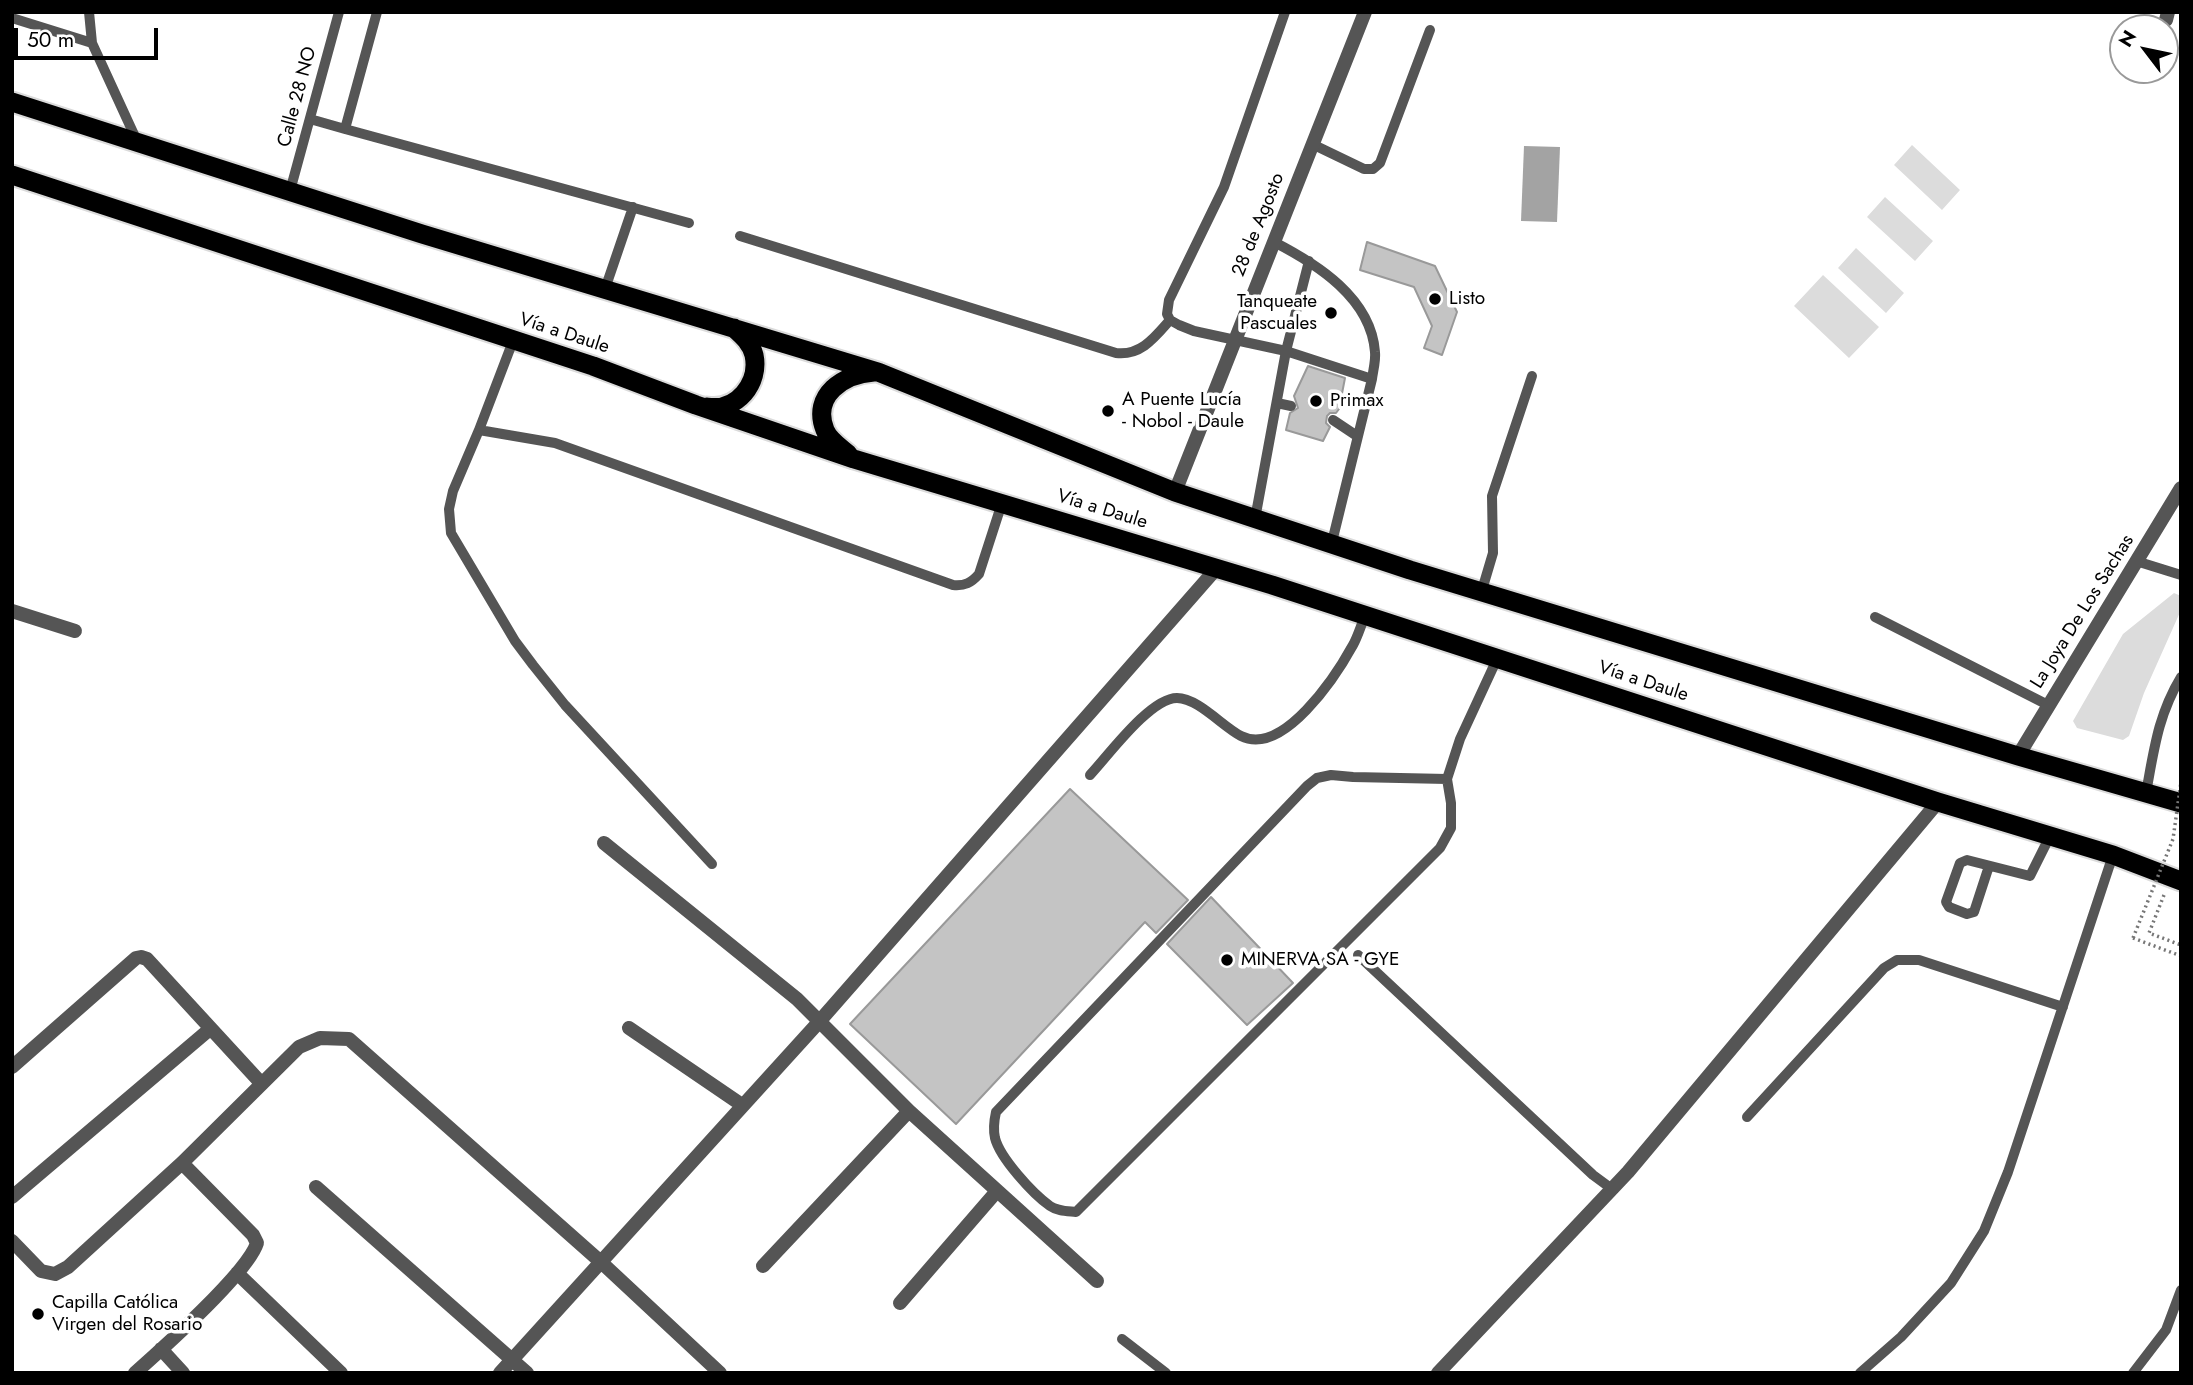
<!DOCTYPE html>
<meta charset="utf-8">
<style>
body{margin:0}
#map{position:relative;width:2193px;height:1385px;overflow:hidden;background:#fff;font-family:Jost,sans-serif}
canvas{display:block}
.frame{position:absolute;inset:0;border:14px solid #000;pointer-events:none}
.north{position:absolute;left:2109px;top:14px;width:70px;height:70px;box-sizing:border-box;background:#fff;border:2px solid #999;border-radius:50%;rotate:302deg;font-size:19px;font-weight:700;line-height:28px;text-align:center;color:#000}
.north::after{content:'';display:block;margin:auto;width:24px;height:32px;background:#000;clip-path:polygon(50% 0,100% 100%,50% 72%,0 100%)}
.scale{position:absolute;left:14px;top:28px;width:144px;height:32px;box-sizing:border-box;border:4px solid #000;border-top:0;padding-left:9px;font-size:21px;line-height:24px;white-space:nowrap;color:#000;-webkit-text-stroke:5px #fff;paint-order:stroke}
</style>
<div id="map">
<canvas width="2193" height="1385"></canvas>
<div class="frame"></div>
<div class="north">N</div>
<div class="scale">50 m</div>
</div>
<script>
const ctx = document.querySelector('canvas').getContext('2d');
ctx.lineJoin = 'round';
function paint(path, color) { ctx.fillStyle = color; ctx.fill(path, 'evenodd'); }
function stroke(path, color, width, dash) { ctx.strokeStyle = color; ctx.lineWidth = width; ctx.lineCap = dash ? 'butt' : 'round'; ctx.setLineDash(dash || []); ctx.stroke(path); }
function write(font, color, halo, rows, align = 'center') {
  ctx.font = font + ' Jost,sans-serif'; ctx.lineWidth = 7; ctx.setLineDash([]); ctx.textBaseline = 'middle'; ctx.strokeStyle = halo; ctx.fillStyle = color; for (const [text, x, y, turn = 0] of rows) {
    ctx.save(); ctx.translate(x, y); ctx.rotate((+turn || 0) * Math.PI / 180); ctx.textAlign = isNaN(turn) ? turn : align; if (halo) ctx.strokeText(text, 0, 0); ctx.fillText(text, 0, 0); ctx.restore();
  }
}
const green = new Path2D(`
 M1912,145L1960,190L1942,210L1894,165Z
 M1885,197L1933,241L1915,261L1867,217Z
 M1856,248L1904,293L1886,313L1838,268Z
 M1823,275L1879,327L1849,358L1794,306Z
 M2174,593L2181,596V610L2144,693L2129,736L2123,740L2077,728L2073,721L2123,634Z`);
const water = new Path2D(`
 M1524,146L1560,147L1557,222L1521,221Z`);
const building = new Path2D(`
 M1367,242L1435,266L1457,312L1442,355L1424,348L1432,326L1414,287L1360,270Z
 M1308,366L1345,378L1339,409L1336,413H1330L1327,416L1326,423L1330,427L1323,441L1286,430L1290,413L1298,408L1294,396Z
 M1070,789L1188,900L1156,933L1145,922L956,1124L850,1024Z
 M1211,897L1293,983L1247,1025L1167,944Z`);
const path = new Path2D(`
 M2164,895L2149,933L2181,945
 M2133,938L2181,956`);
const service = new Path2D(`
 M89,12L92,43L137,141
 M377,12L345,129L689,223
 M1285,12L1224,187L1169,300L1167,314L1170,320L1179,325L1194,331L1286,351L1372,379
 M12,18L92,43
 M310,119L345,129
 M1312,144L1364,169H1373L1380,163L1430,30
 M290,191L339,12
 M740,236L1116,353C1141,356 1155,337 1170,320
 M1274,242C1317,264 1371,298 1375,352C1376,360 1373,371 1372,379L1332,542
 M605,289L633,207
 M1277,403L1291,406
 M1333,420L1357,436
 M479,430L513,341
 M1255,519L1286,351L1309,261
 M2136,561L2181,575
 M1482,590L1493,553L1492,496L1532,376
 M1875,617L2048,705
 M1090,775C1108,756 1150,698 1177,698C1198,698 1223,727 1241,736C1283,757 1336,676 1353,645C1358,636 1361,625 1365,616
 M1447,779L1353,777L1331,775L1317,778L1307,786L996,1112C994,1121 993,1129 995,1138C1000,1158 1033,1194 1050,1206C1057,1211 1067,1211 1076,1212L1440,848L1451,828V803L1447,779L1460,739L1497,659
 M2146,793C2154,750 2158,715 2181,677
 M712,864L565,705L533,665L515,641L451,533L449,509L453,491L479,430L555,443L953,585C965,586 971,583 979,574L1002,503
 M1989,866L1974,912L1967,914L1949,907L1946,902L1960,863L1967,860L2030,876L2050,836
 M1358,955L1593,1175L1612,1189
 M1747,1117L1884,968L1897,960H1919L2063,1007
 M1122,1339L1166,1373
 M1860,1373L1901,1337L1951,1283L1984,1231L2008,1172L2113,855
 M2133,1373L2166,1330L2181,1290`);
const minor = new Path2D(`
 M2166,20L2168,12
 M12,611L75,631
 M604,843L797,999L909,1111L1097,1281
 M629,1028L742,1105
 M12,1067L136,958L141,957L147,959L261,1083
 M316,1187L527,1373
 M12,1197L210,1029
 M12,1241L41,1271L55,1274L68,1267L182,1163L299,1047L320,1038L349,1039L602,1263L720,1373
 M763,1266L909,1111
 M237,1273L341,1373
 M900,1303L997,1191
 M161,1349L183,1373
 M135,1373C161,1350 248,1272 257,1243L253,1235L182,1163
 M500,1373L818,1023L1216,569
 M1438,1373L1628,1172L1938,802`);
const tertiary = new Path2D(`
 M1175,492L1365,12
 M2018,756L2181,488`);
const trunk = new Path2D(`
 M12,102L422,234L878,372L1175,492L1410,570L2018,756L2181,803
 M12,175L593,366L696,405L854,459L1272,585L1938,802L2113,855L2181,881
 M707,407C737,412 760,383 754,355C751,343 743,336 734,328
 M848,454C840,447 829,440 825,430C811,395 844,374 874,372`);
const pathBridge = new Path2D(`
 M2133,938L2173,839L2181,782`);
const markers = [
 [1435,299,7,"#000"],
 [1331,313,7,"#000"],
 [1316,401,7,"#000"],
 [1108,411,7,"#000"],
 [1227,960,7,"#000"],
 [38,1314,7,"#000"]
];
const streetNames = [
 ["Calle 28 NO",298,97,-75],
 ["28 de Agosto",1259,225,-68],
 ["Vía a Daule",564,334,18],
 ["Vía a Daule",1102,510,17],
 ["La Joya De Los Sachas",2083,612,-58],
 ["Vía a Daule",1643,682,18]
];
const poiNames = [
 ["Listo",1449,299],
 ["Tanqueate",1317,302,"right"],
 ["Pascuales",1317,324,"right"],
 ["A Puente Lucía",1122,400],
 ["- Nobol - Daule",1122,422],
 ["Primax",1330,401],
 ["MINERVA SA - GYE",1241,960],
 ["Capilla Católica",52,1303],
 ["Virgen del Rosario",52,1325]
];
paint(green, '#dcdcdc');
paint(water, '#a3a3a3');
paint(building, '#c4c4c4');
stroke(building, '#999', 2);
stroke(trunk, '#dbdbdb', 23);
stroke(path, '#777', 3.5, [2, 3.5]);
stroke(service, '#555', 10);
stroke(minor, '#555', 14);
stroke(tertiary, '#555', 14);
stroke(trunk, '#000', 19);
stroke(pathBridge, '#777', 3.5, [2, 3.5]);
for (const [x, y, r, color] of markers) { const dot = new Path2D(); dot.arc(x, y, r, 0, 2 * Math.PI); ctx.fillStyle = color; ctx.fill(dot); stroke(dot, '#fff', 2.5); }
write('19px', '#000', '#fff', streetNames);
write('19px', '#000', '#fff', poiNames, 'left');
</script>
